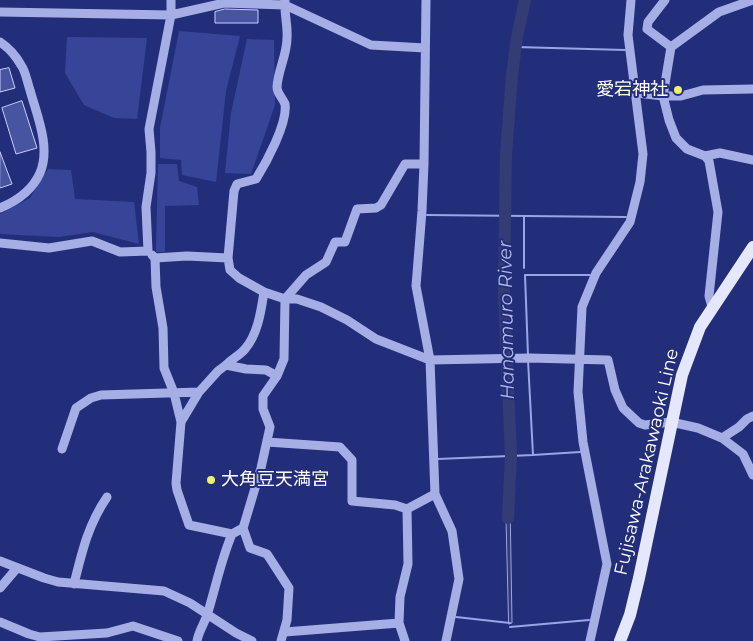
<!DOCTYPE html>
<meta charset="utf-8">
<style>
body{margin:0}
canvas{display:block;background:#232e7a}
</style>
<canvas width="753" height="641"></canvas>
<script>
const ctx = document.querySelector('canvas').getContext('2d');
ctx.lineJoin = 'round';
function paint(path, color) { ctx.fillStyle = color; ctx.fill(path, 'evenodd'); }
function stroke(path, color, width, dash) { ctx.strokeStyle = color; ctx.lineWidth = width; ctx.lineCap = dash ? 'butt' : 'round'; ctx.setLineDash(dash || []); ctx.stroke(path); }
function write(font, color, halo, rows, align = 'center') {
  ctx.font = font + ' Montserrat,"Noto Sans JP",sans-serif'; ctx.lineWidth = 4; ctx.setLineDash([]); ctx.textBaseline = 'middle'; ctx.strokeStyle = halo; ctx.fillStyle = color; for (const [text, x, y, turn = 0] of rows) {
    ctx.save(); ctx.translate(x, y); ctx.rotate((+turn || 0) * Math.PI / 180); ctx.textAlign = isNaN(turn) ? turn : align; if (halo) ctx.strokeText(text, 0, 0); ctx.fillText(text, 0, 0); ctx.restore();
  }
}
const green = new Path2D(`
 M179,31L240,36L226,91L216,182L182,175L181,160L160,158V128Z
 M67,37L147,38L137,119L114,118L84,105L65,73Z
 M247,39L274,40L275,105L251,174L225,173L231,113Z
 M158,164H177L179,181L197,187L199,205L165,206V252H156Z
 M48,169L71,170L75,199L134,202L139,244L93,232L59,237L0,234V214L30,198Z`);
const water = new Path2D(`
 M506,502H510L512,623L509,624Z`);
const stream = new Path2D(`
 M516,47L625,50
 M427,215L626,217
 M524,268V216
 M528,355L525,275H590
 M533,455L580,452
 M438,459L533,455L528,360
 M456,617L510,623
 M510,627L589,620`);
const river = new Path2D(`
 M508,518L511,456L504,293L506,155L512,75L517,37L525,0`);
const building = new Path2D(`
 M225,9L258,10V23H215V12Z
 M9,68L15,88L0,92V70Z
 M22,101L37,148L16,154L2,108Z
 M0,152L12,184L0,188Z`);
const minor = new Path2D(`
 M285,0C284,13 288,26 287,38C287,55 278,70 277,87C277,94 283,98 285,104C288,123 266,163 256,179L237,184L234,191L228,258L230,270L239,278L264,292L285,299H297L321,307L347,320L376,339L430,360L529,358L608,360L615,390L623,408L639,423L645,425L671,422L698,428L722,438L743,454L753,475
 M426,0L424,164L422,211L416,286L430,360L435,494L452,531L459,579L446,641
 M665,0L648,22L647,29L671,47
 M753,0L719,12L671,47L663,96L669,120L676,138L687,149L705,156L720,153L753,160
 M0,12L171,15L224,3L285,5L371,45L425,48
 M0,42C9,48 16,56 21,65C26,72 27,82 30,90C37,116 51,147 40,173C32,191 17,201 0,208
 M637,93L663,96H681L703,90L753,89
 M705,156L709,161L718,212L709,296L712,307
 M0,243L49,248L92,241L120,252L148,251L146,207L151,173V152L149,129L171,15V0
 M152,255L155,258L187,256L228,258
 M155,258L156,287L163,328L164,368L174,393L181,422L176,483L177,490L189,525L232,534L243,528
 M226,365C232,359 240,355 245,349C258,334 261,311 264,292
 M181,422L199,392
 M722,438L739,427L747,419L753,416
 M267,442L340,447L352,460V501L395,505L407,509
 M62,449L76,408L91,398L101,395L199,392L218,371L226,365L246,369L266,370L277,376
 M0,561L44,578L58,582L164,591L190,603L236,633L252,641
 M74,584C82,552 88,525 107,497
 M0,588L17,568
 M0,622L29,634L40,637L107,633L133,626L178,641
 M285,632L399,623
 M197,641C199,630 205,623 208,612C216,586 221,560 232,534
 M281,641L287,620L289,588L267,554L250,548L243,528L244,525L261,468L270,427L263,409V396L277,376L284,359L285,299L306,275L326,262L335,242H345L357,209L376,208L381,205L405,164H424
 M405,641L399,623L400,597L408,564L407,509L435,494
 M590,641L607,564L583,442L578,392L582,307L596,273L630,222L640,182L643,154L628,35L631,0`);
const major = new Path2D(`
 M620,641L630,615L639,578L682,375L700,327L753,247`);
const markers = [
 [678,90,5,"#eef068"],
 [211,480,5,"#eef068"]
];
const poiNames = [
 ["愛宕神社",668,90],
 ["大角豆天満宮",221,480,"left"]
];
const streetNames = [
 ["Fujisawa-Arakawaoki Line",647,462,-77]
];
const waterNames = [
 ["Hanamuro River",507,320,-91]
];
paint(green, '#364598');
paint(water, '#333c74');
stroke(water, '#99a5e6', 1);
stroke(stream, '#99a5e6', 2);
stroke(river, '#333c74', 12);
paint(building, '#4654a1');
stroke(building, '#c8cff4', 1);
stroke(minor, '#a5afe5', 9);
stroke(major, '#e5e7fc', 12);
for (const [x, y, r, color] of markers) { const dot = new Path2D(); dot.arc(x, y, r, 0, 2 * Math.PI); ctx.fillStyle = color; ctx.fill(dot); stroke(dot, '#232e7a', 2); }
write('18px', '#fff', '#232e7a', poiNames, 'right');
write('18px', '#fff', '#232e7a', streetNames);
write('italic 19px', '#b0b9ed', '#232e7a', waterNames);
</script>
